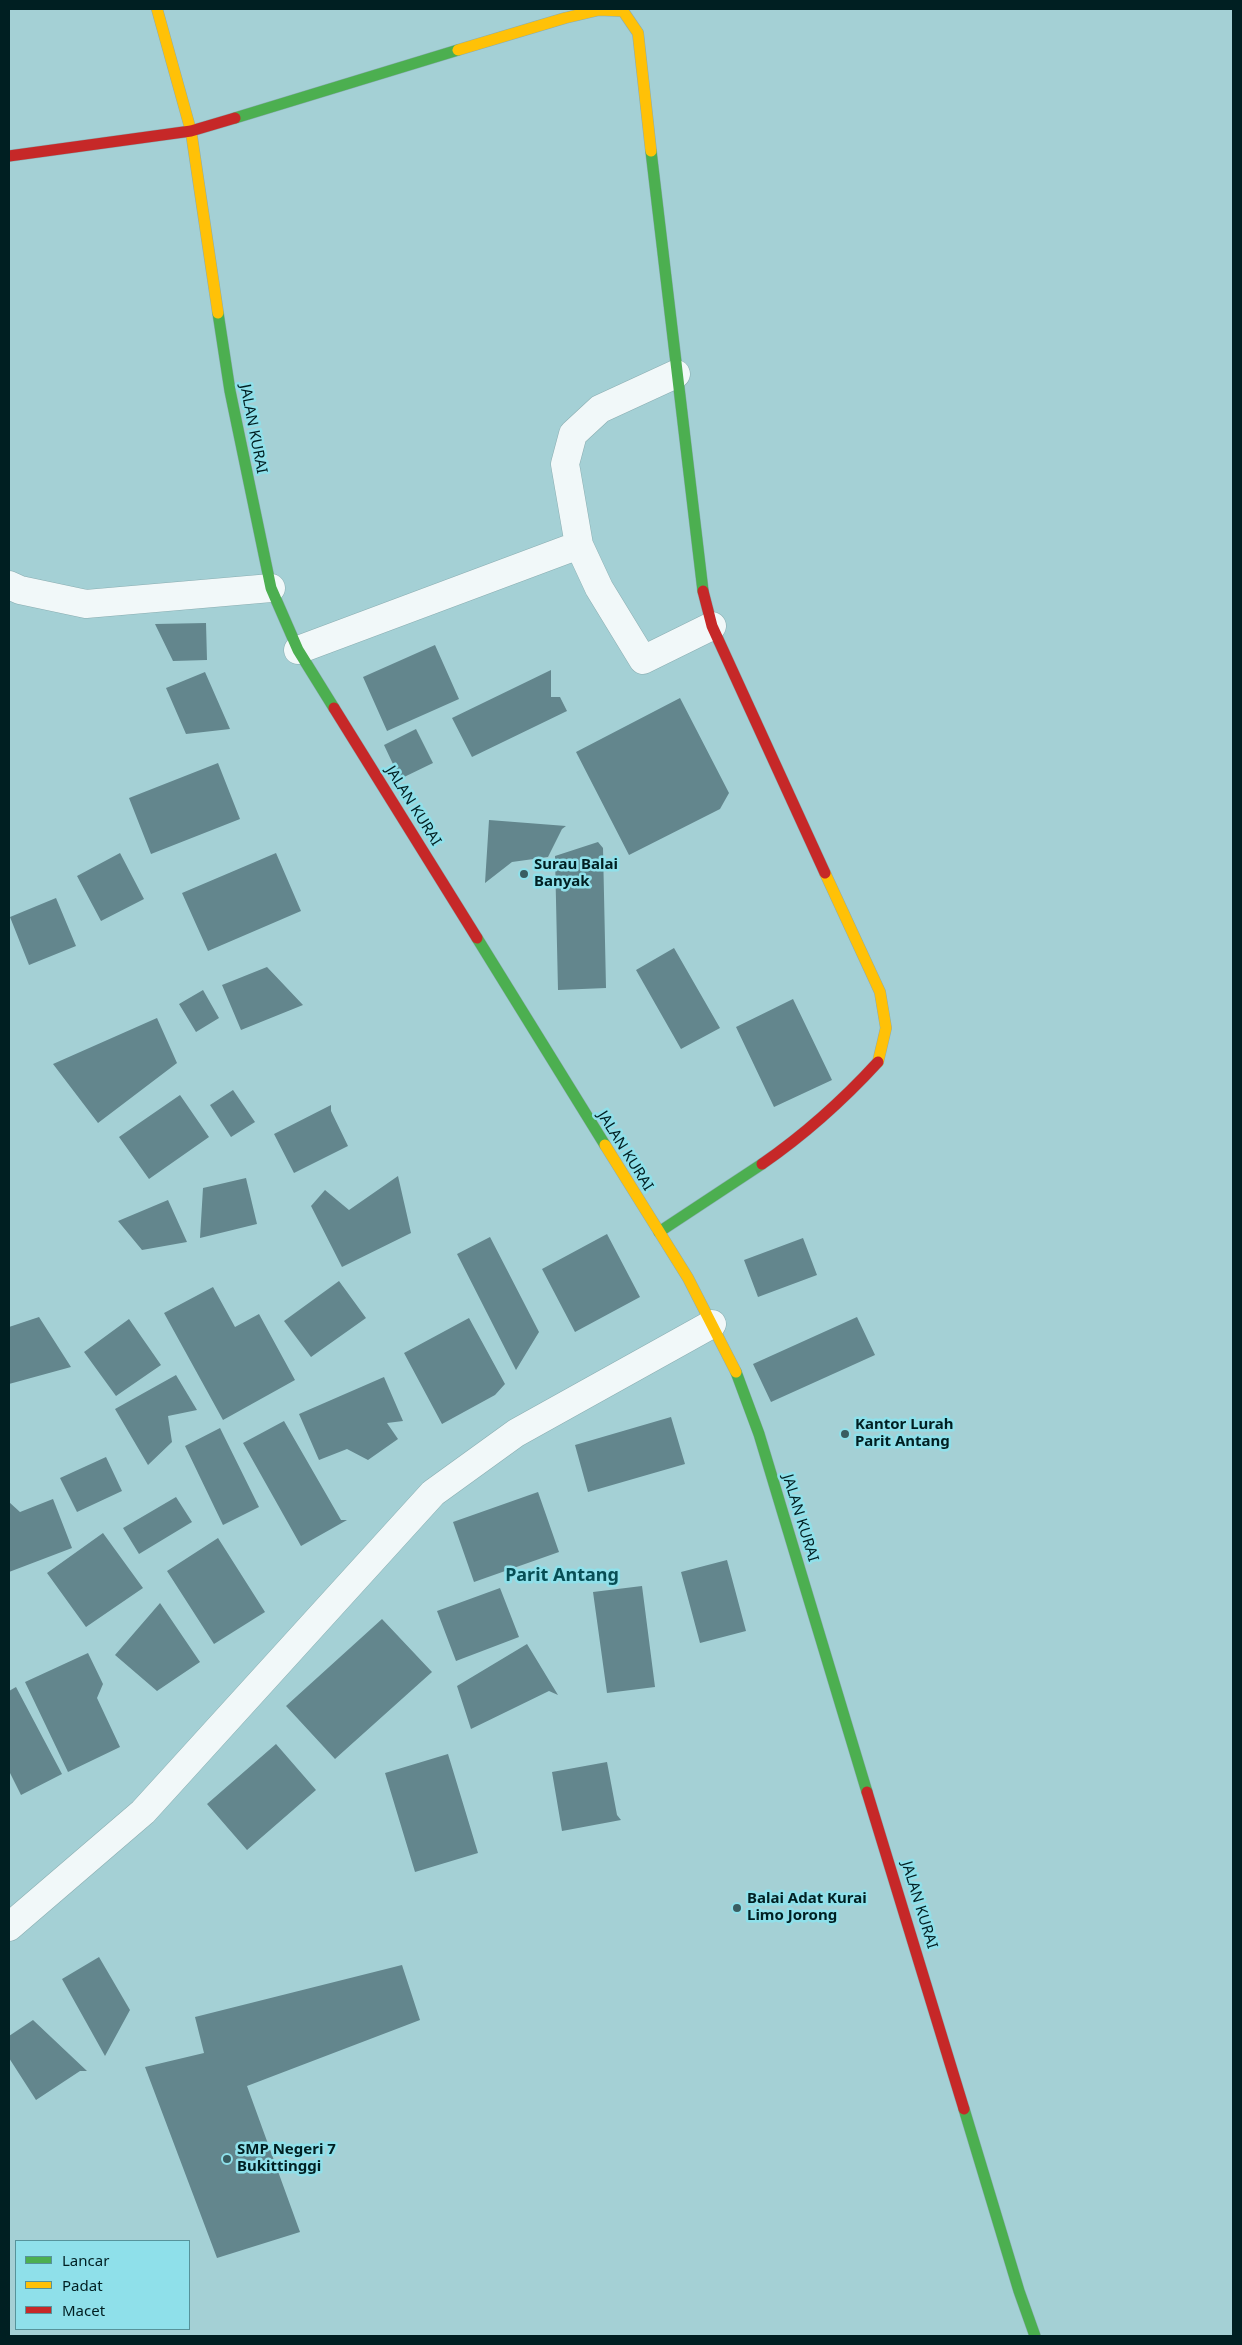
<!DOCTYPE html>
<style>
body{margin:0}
#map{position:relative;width:1242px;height:2345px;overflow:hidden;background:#a4d0d5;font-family:"Noto Sans",sans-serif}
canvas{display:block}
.frame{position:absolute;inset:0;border:10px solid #001f22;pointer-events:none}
.legend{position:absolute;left:15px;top:2240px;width:175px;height:90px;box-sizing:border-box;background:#8fe0ea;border:1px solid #56939a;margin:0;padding:6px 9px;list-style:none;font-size:15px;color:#001f22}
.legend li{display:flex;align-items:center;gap:10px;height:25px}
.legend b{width:25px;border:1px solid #56939a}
</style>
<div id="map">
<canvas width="1242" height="2345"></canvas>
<div class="frame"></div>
<ul class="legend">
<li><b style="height:6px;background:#4caf50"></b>Lancar</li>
<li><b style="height:6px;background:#ffc107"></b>Padat</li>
<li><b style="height:6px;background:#c62828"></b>Macet</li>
</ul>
</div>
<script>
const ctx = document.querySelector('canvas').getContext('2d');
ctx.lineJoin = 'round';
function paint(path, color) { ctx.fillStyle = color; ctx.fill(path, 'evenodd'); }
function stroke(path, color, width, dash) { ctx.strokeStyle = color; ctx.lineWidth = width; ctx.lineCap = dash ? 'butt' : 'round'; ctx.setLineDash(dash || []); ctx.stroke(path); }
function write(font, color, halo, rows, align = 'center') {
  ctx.font = font + ' "Noto Sans",sans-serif'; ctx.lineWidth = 5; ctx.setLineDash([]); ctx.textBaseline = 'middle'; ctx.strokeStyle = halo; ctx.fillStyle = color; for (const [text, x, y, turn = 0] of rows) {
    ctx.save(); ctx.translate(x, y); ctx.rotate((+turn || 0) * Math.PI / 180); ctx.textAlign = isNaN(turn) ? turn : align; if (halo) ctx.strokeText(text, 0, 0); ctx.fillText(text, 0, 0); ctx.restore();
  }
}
const building = new Path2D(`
 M206,623L207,660L173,661L155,624Z
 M435,645L459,699L387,731L363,677Z
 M551,670V697H560L567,711L472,757L452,718Z
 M205,672L230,729L186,734L166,688Z
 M680,698L729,793L720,809L629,855L576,752Z
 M416,729L433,763L400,779L384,745Z
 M218,763L240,819L151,854L129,798Z
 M489,820L566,826L562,829L548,857L512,862L485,883Z
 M598,842L603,848L606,988L558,990L555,856Z
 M120,853L144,899L101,921L77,876Z
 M276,853L301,911L208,951L182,893Z
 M56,898L76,946L29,965L10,917Z
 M674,948L720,1028L681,1049L636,970Z
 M267,967L303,1005L241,1030L222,985Z
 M203,990L219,1018L196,1032L179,1004Z
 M793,999L832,1080L774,1107L736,1027Z
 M157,1018L177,1063L98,1123L53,1064Z
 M233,1090L255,1122L231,1137L210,1105Z
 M180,1095L209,1137L149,1179L119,1137Z
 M331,1105V1111L348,1146L294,1173L274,1134Z
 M398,1176L411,1233L342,1267L311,1206L325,1190L349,1210Z
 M246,1178L257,1224L200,1238L203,1188Z
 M168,1200L187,1242L142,1250L118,1221Z
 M607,1234L640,1297L575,1332L542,1269Z
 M490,1237L539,1332L516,1370L457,1254Z
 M803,1238L817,1275L758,1297L744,1260Z
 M339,1281L366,1318L311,1357L284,1321Z
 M213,1287L235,1327L259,1314L295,1380L223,1420L164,1313Z
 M39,1317L71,1367L9,1384V1327Z
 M857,1317L875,1355L771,1402L753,1364Z
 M469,1318L505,1384L495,1395L442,1424L404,1353Z
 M129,1319L161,1365L116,1396L84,1352Z
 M176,1375L197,1410L168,1416L172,1442L148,1465L115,1409Z
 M384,1377L403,1421L387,1423L398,1439L368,1460L347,1449L319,1460L299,1414Z
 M671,1417L685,1464L588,1492L575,1445Z
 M284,1421L341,1520H347L301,1546L243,1443Z
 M220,1428L259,1507L223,1525L185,1446Z
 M106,1457L122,1491L77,1512L60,1478Z
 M538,1492L559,1552L474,1582L453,1522Z
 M176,1497L192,1522L139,1554L123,1528Z
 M53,1499L72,1548L9,1572V1502L20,1512Z
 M103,1533L143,1588L86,1627L47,1573Z
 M218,1538L265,1612L214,1644L167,1571Z
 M727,1560L746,1631L700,1643L681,1572Z
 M642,1586L655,1687L607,1693L593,1592Z
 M500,1588L519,1637L456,1661L437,1611Z
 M160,1603L200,1662L157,1691L115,1655Z
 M382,1619L432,1672L335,1759L286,1706Z
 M527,1644L558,1695L549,1691L471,1729L457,1686Z
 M88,1653L103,1684L97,1698L120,1747L68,1772L25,1682Z
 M16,1687L62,1774L21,1795L9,1771V1691Z
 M276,1744L316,1790L247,1850L207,1804Z
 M448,1754L478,1853L415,1872L385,1773Z
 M607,1762L617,1815L621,1820L562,1831L552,1772Z
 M99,1957L130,2010L105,2056L62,1979Z
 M402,1965L420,2020L247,2086L300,2232L217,2258L145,2067L204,2053L195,2017Z
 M33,2020L87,2071H80L36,2100L9,2058V2036Z`);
const street = new Path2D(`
 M676,374L600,409L573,434L565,464L579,545L599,588L643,660L712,626
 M9,585L20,590L86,604L271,588
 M298,650L579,545
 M9,1927L143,1812L433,1493L516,1433L712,1324`);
const fast = new Path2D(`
 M235,118L458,50
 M651,151L703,591
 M218,313L230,391L271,588L298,650L334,708
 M477,938L605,1145
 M659,1232L762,1164
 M736,1372L759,1434L867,1792
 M964,2109L1019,2291L1035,2336`);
const slow = new Path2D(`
 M157,9L191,131L218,313
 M458,50L565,18L599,10L623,11L638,33L651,151
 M825,873L880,992L886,1028L878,1062
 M605,1145L688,1278L736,1372`);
const jam = new Path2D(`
 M9,156L191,131L235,118
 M703,591L712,626L825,873
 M334,708L477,938
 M762,1164C804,1135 844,1099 878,1062
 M867,1792L964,2109`);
const markers = [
 [524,874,5,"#395d61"],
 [845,1434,5,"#395d61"],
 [737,1908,5,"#395d61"],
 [227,2159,5,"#395d61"]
];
const streetNames = [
 ["JALAN KURAI",253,429,79],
 ["JALAN KURAI",413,806,58],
 ["JALAN KURAI",625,1151,58],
 ["JALAN KURAI",800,1518,73],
 ["JALAN KURAI",919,1905,73]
];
const poiNames = [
 ["Surau Balai",534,865],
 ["Banyak",534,882],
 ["Kantor Lurah",855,1425],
 ["Parit Antang",855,1442],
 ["Balai Adat Kurai",747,1899],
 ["Limo Jorong",747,1916],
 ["SMP Negeri 7",237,2150],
 ["Bukittinggi",237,2167]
];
const quarterNames = [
 ["Parit Antang",562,1576]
];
paint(building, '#63868d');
stroke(street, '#8aadb1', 29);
stroke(fast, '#8aadb1', 12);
stroke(slow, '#8aadb1', 12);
stroke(jam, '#8aadb1', 12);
stroke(street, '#f1f8f9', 28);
stroke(fast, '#4caf50', 11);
stroke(slow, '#ffc107', 11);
stroke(jam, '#c62828', 11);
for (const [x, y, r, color] of markers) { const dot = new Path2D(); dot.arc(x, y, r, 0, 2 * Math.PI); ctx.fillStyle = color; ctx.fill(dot); stroke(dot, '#8fe0ea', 2); }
write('15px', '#001f22', '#8fe0ea', streetNames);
write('bold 15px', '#001f22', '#8fe0ea', poiNames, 'left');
write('bold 18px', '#074e55', '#8fe0ea', quarterNames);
</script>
